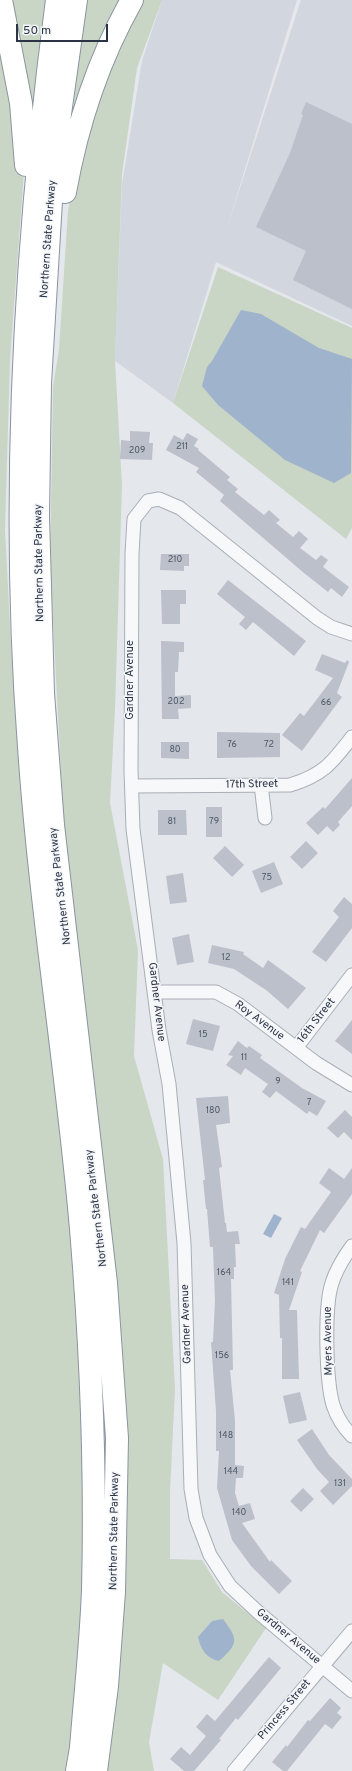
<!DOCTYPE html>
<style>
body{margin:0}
#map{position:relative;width:352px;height:1771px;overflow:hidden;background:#e4e7ec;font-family:Overpass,sans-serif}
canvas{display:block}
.scale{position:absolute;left:16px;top:24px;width:92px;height:18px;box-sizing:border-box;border:2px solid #2b3445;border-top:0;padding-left:5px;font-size:12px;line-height:14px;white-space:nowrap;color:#2b3445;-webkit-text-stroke:3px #f4f6f9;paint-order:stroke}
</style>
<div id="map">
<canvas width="352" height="1771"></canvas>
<div class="scale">50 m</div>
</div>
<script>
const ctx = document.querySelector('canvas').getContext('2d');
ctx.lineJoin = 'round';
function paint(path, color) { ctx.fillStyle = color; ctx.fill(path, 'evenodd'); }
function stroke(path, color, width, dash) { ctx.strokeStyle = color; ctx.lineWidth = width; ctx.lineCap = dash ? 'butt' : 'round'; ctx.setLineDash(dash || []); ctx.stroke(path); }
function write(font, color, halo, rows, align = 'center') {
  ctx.font = font + ' Overpass,sans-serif'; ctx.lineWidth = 3; ctx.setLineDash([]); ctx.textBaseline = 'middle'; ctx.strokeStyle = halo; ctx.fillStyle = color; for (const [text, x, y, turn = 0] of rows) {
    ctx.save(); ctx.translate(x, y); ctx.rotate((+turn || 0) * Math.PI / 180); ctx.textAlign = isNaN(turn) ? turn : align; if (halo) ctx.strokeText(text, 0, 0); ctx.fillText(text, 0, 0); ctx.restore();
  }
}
const built = new Path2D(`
 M162,0H297L225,234L301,0H352V326L216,262L173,403L115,361L122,184L142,61Z`);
const green = new Path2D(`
 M8,0H49L33,124Z
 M85,0H127L72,131L76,63Z
 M139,0H162L137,68L122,174L115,361L122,485L115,709L110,803L138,950L134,1056L163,1159L175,1389L170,1492V1559L202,1560L222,1592L266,1628L218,1700L163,1663L149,1742L154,1771H101L119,1623L74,925L63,811L50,564L53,387L59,349L68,211L79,148L110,58Z
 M0,15L24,172L10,359L5,530L11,645L45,994L73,1211L84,1379V1624L68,1771H0Z
 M218,267L352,328V528L346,539L173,403Z`);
const water = new Path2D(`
 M241,310L261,314L319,348L352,359L351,473L334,483L285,460L218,405L202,386L207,367L212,361Z
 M274,1214L282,1218L271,1238L263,1234Z
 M223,1619C239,1640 238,1644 219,1661C206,1658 201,1650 198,1637L212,1621Z`);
const building = new Path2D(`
 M306,102L352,124V309L293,280L306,251L256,227L290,153L303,115L301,114Z
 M130,431L150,432L149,443H153L152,460L120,459L121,440L130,441Z
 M187,433L198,439L194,446L199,449L198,450L230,477L227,480L238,489L235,492L264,515L269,510L280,520L276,523L293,537L299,531L308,539L300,548L316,560L321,555L328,560L323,567L349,587L342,597L331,588L328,592L304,573L220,501L224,495L196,472L199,468L166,450L174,435L183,440Z
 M161,554H189V566H184V571L160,570Z
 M228,580L306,641L294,656L253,622L246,630L239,624L245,617L217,594Z
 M161,590H186V604H180V624H162Z
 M161,641L184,642V652H179L178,672H175V696L191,695V708L178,709L179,719H162Z
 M322,654L345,663L347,660L349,662L337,693L342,697L302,751L282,735L300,713L304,716L333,678L315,670Z
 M217,732L280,733V757L217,758Z
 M161,742H189V759L161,758Z
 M352,778V806L338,822L340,825L333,832L327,826L318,835L306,823L323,807L325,809Z
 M206,807H222V837H206Z
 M158,810H186L187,835H158Z
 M306,841L318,853L302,869L290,857Z
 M225,846L244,865L232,877L213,858Z
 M274,862L283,884L261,893L252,871Z
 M183,873L187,902L170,904L166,876Z
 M344,897L352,904V928L326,962L312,952L339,917L333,911Z
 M189,934L194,962L177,965L172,938Z
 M212,945L244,952L243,954L263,968L268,960L306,988L288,1009L266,990L234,969L208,963Z
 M193,1019L220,1026L213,1051L186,1044Z
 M352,1020V1054L335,1041Z
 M238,1041L247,1048L249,1046L262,1055L260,1058L302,1088L326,1101L317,1116L309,1111L307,1114L276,1091L270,1098L262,1092L268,1084L245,1068L241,1075L226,1065L233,1056L228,1055Z
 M228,1096L230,1123L216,1125L222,1167L219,1168L225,1223H226L227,1232L238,1231L240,1244H235L236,1267H234V1279H231L233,1370H230L235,1421V1465L244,1466L243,1478H236L235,1493L239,1506L250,1503L255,1519L242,1523L270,1562L271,1560L292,1581L279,1594L251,1566L232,1540L217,1488L219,1451H216V1411L211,1342H213L215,1301L213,1247H210L207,1209H206L203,1180H205L196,1098Z
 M345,1110L352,1117V1140L344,1132L338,1138L327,1128Z
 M329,1168L344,1179L352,1168V1194L324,1233L320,1230L300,1271L302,1272L289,1310H297L299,1379H282V1338H280L279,1295L274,1293L285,1259L301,1227L305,1229L331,1192L319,1183Z
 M300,1392L307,1420L289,1424L283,1396Z
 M312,1429L329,1455L352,1479V1486L333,1505L320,1491L329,1482L317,1469L297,1440Z
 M303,1488L314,1499L301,1512L290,1501Z
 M269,1657L281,1668L238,1720L236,1718L219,1739L221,1740L194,1771H184L170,1759L181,1747L190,1755L206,1736L196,1727L207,1714L215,1721Z
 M330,1698L341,1708L337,1713L342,1717L332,1729L325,1724L287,1771H283L272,1762L286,1745L287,1747L308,1720L310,1721Z`);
const minor = new Path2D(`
 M352,634L331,627L317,618L180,508L159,499L148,501L134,519L132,554L131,771L133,829L159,1030L169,1084L184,1243L191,1489L196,1518L210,1555L230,1586L259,1613L352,1691
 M261,785L265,818
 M132,786L290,785C323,775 332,763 352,737
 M156,992H216L238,1004L316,1063L352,1085
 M296,1048L352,975
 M352,1246C344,1257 336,1270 332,1283C324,1307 326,1381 333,1405C337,1417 344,1428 352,1436
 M234,1771L352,1631`);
const motorway = new Path2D(`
 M1,0L21,103L26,165
 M57,0C24,248 10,497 29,747C40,908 67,1068 81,1229C91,1349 96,1470 93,1590C91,1643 85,1696 81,1748L77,1771
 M76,0L60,114L51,201L40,383L38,516L43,693L53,825L106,1283L117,1438L114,1592L107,1686L96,1771
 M65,192C77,125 98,60 132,0`);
const numberNames = [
 ["211",182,447],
 ["209",137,451],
 ["210",175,560],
 ["202",176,702],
 ["66",326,703],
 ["76",232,745],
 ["72",269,745],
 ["80",175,750],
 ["81",172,822],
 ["79",214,822],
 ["75",267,878],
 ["12",226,958],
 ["15",203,1035],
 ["11",244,1058],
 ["9",278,1082],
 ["7",309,1103],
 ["180",213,1111],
 ["164",224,1273],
 ["141",288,1283],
 ["156",222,1356],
 ["148",226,1436],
 ["144",231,1472],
 ["131",340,1484],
 ["140",239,1513]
];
const streetNames = [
 ["Northern State Parkway",49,239,-86],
 ["Northern State Parkway",40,563,-91],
 ["Gardner Avenue",131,680,-90],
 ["17th Street",252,785,-1],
 ["Northern State Parkway",61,886,-97],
 ["Gardner Avenue",156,1002,83],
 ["Roy Avenue",259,1021,36],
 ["16th Street",317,1021,-52],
 ["Northern State Parkway",97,1208,-97],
 ["Gardner Avenue",187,1324,-92],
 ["Myers Avenue",329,1341,-91],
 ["Northern State Parkway",115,1531,-89],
 ["Gardner Avenue",288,1637,40],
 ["Princess Street",285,1710,-50]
];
paint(built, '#d2d6de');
paint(green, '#c9d6c5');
paint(water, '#9fb4cc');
paint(building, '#bbc0ca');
stroke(minor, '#a9aeb7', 15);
stroke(motorway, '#8b94a3', 24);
stroke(minor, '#f7f8fa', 13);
stroke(motorway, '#fff', 22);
write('9px', '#4f5766', null, numberNames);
write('11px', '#2b3445', '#f4f6f9', streetNames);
</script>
